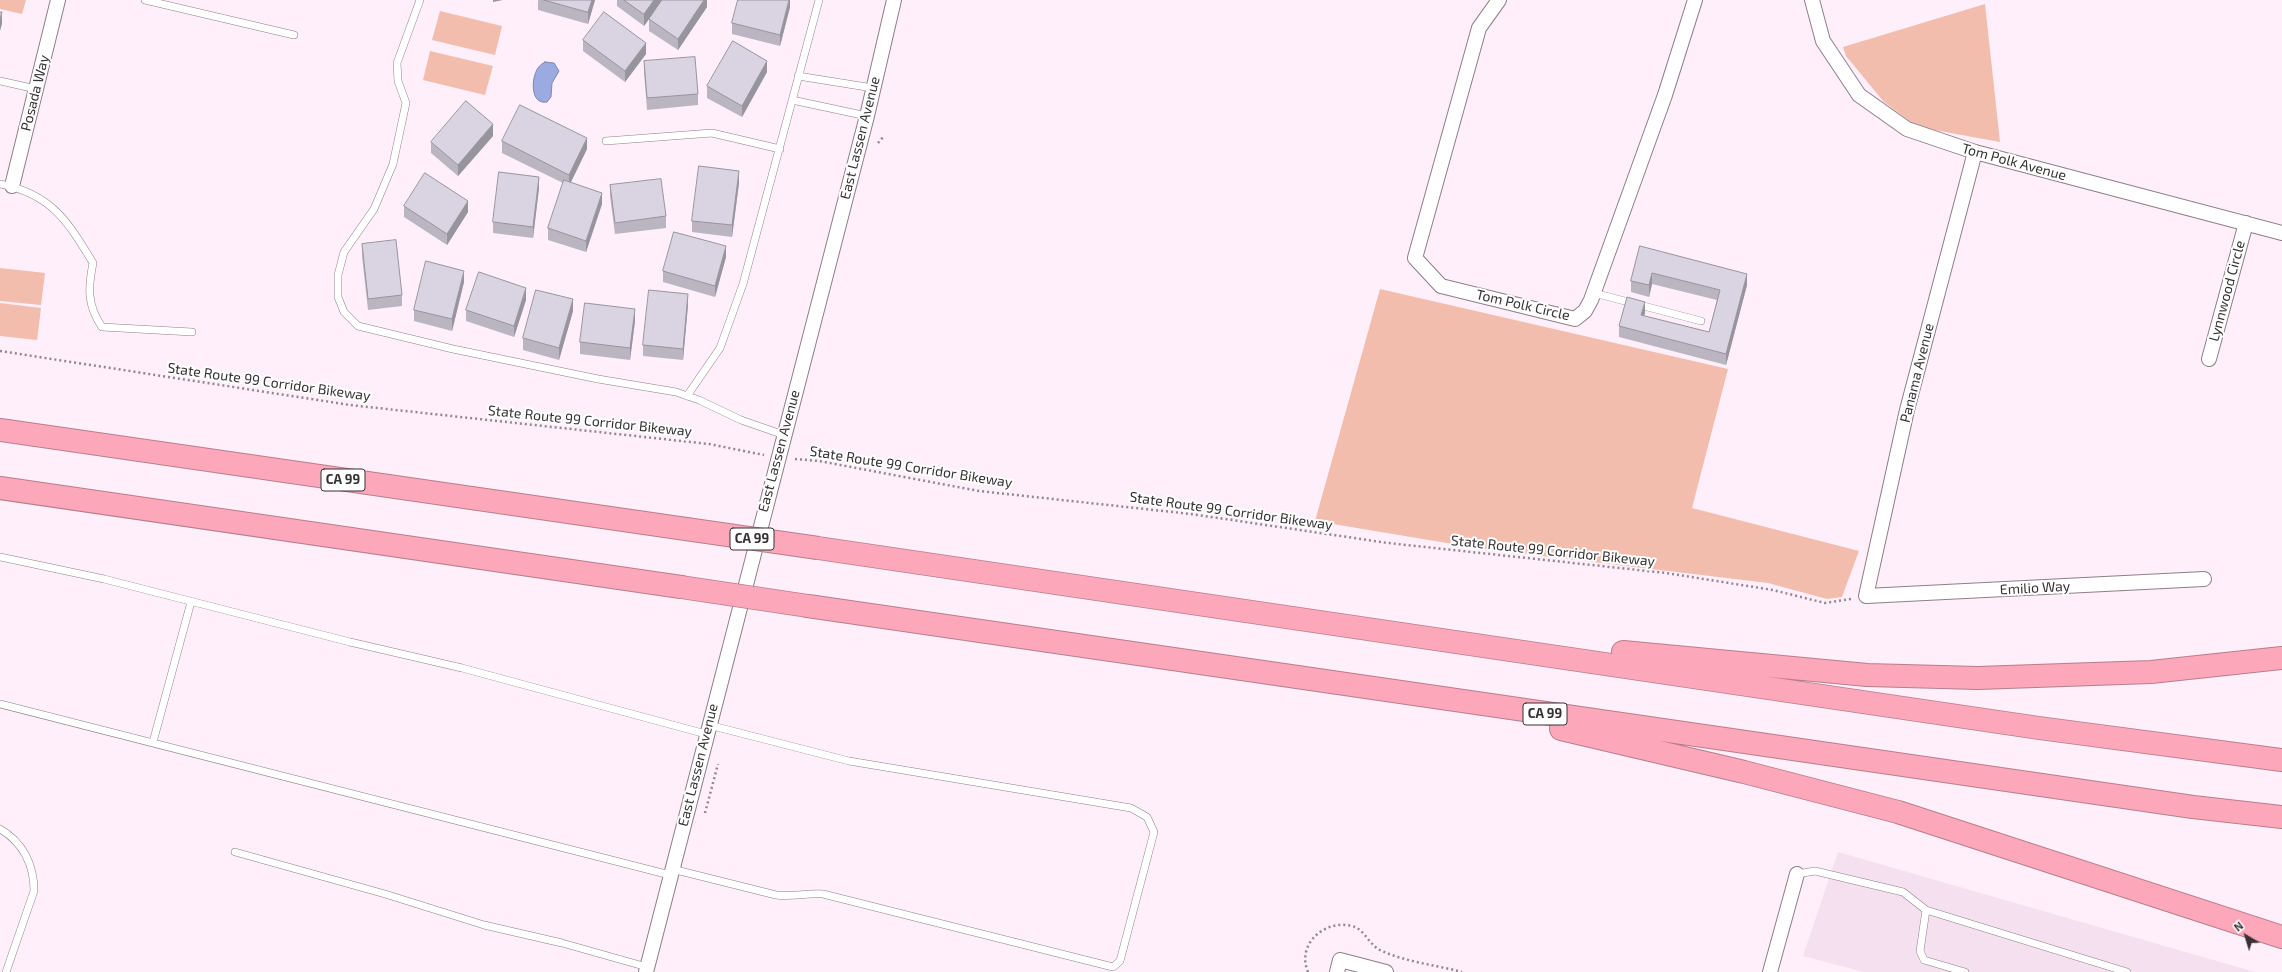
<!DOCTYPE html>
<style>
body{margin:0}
#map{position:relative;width:2282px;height:972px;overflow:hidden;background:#feeffa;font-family:"Exo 2",sans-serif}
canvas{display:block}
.north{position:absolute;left:2226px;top:916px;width:40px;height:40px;-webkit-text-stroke:3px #fff;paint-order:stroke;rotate:322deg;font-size:11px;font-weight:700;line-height:16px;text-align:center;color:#363135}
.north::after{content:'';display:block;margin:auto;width:14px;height:18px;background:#363135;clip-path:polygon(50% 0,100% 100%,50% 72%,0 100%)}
</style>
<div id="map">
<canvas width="2282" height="972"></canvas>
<div class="north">N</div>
</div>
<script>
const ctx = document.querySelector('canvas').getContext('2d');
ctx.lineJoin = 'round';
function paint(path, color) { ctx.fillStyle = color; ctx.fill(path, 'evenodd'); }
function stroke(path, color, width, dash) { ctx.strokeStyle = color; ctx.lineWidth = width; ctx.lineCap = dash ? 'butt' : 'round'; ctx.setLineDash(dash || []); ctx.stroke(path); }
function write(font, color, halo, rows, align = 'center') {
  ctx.font = font + ' "Exo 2",sans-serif'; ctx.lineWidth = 4; ctx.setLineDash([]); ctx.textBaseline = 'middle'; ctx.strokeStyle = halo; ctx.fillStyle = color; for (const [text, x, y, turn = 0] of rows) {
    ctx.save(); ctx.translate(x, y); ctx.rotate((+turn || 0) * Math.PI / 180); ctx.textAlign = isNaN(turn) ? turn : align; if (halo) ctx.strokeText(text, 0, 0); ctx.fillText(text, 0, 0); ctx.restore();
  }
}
const built = new Path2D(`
 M1838,852L2255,972H1864L1803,956Z`);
const green = new Path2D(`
 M0,0H26L22,14L0,9Z
 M1985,4L2000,142L1918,127L1884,102L1846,56L1843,47Z
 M440,11L502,26L495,55L432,40Z
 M430,51L493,66L485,95L423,80Z
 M0,268L45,273L41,305L0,301Z
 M1380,289L1728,369L1692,508L1859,551L1842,597L1827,599L1768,583L1477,548L1315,521Z
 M0,303L41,308L37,340L0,336Z`);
const water = new Path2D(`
 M545,62L554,63L559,71L552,83L551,97L547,102C530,105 531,78 538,68C539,66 543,63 545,62Z`);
const path = new Path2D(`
 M878,143L884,136
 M0,351L350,405L709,444L764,455
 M795,459L819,461L979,491L1191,514L1388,543L1666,573L1773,590L1825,603L1851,599
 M705,813L718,764
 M1308,972C1296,944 1325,919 1352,926C1365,929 1369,946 1382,951C1406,962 1436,965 1462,972`);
const service = new Path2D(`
 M145,0L294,35
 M420,0L397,63L398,81L406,103L393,164L374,209L344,252L338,275V297L344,312L358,326L453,349L598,379L676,392L699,400L741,420L784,435
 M798,76L873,88
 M0,81L36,89
 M792,100L867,116
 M606,141L712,133L780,149
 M0,184C52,194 68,222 93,263C88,288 87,305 102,327L192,332
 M1594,293L1701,321
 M687,396L720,348L743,284L819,0
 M0,557L104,579L350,642L462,668L706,734
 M0,704L670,875
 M153,742L191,602
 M0,829C23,842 34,865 34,891L6,972
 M235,852L385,894L484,925L562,943L647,967
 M672,869L776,895C792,897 807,893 823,894L1113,967L1120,961L1154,832L1147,817L1131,808L849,761L709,725
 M1797,874L1815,871L1903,892L1926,910L1920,951L1924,960L1965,972
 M1926,910L2127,972`);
const minor = new Path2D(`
 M1499,0L1479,28L1415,258L1441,286L1575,319L1585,311L1591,300L1665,95L1695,0
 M1812,0L1823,41L1859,95L1907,129L1975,152L2282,233
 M1975,152L1907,410L1866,596L2204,579
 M12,186L58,0
 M2209,359L2246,223
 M646,972L867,116L894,0
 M1337,972L1340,960L1386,972
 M1770,972L1797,874`);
const motorway = new Path2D(`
 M0,430L686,529
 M0,488L681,587
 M818,548L2039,728L2282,760
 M808,606L2193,807L2282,817
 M1623,652L1867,675L1978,678L2151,672L2282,658
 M1561,729L1744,772L1898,812L2282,937`);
const motorwayBridge = new Path2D(`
 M686,529L818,548
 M681,587L808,606`);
const wall = new Path2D(`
 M538,0H595L588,24L538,10Z
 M617,0H707V7L678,50L649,31V19L662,1L644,26L617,6Z
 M790,0V7L780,46L732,34V23Z
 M583,40L646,54L625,82L583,51Z
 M644,61L698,94V105L647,110L644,72Z
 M767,72L742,117L707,98V86Z
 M493,136L458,176L431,153V142Z
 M502,141L587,149L571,182L602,204L586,252L548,240V228L563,183L502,153Z
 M739,183L732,237L692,232V221Z
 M610,185L666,216V228L615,234L610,196Z
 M539,188L533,238L493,233V222Z
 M404,206L468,212L447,245L404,217Z
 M362,244L402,295V306L368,310L362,256Z
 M1640,246L1747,285L1726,365L1619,337V326L1645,313L1644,316L1709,332L1717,300L1652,284L1649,297L1631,292V281Z
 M726,257L715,297L663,282V271Z
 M464,282L452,331L414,321V310Z
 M526,300L514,337L466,321V310Z
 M688,305L683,360L643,356V345Z
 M573,311L559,360L523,350V338Z
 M635,321L630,360L580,354V342Z`);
const shadedWall = new Path2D(`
 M493,0H503L493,2Z
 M592,0H595L588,24V12Z
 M654,0H663L644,26V14Z
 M704,0H707V7L678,50V39Z
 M789,0H790V7L780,46V35Z
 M2,12V24L0,31V20Z
 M646,43V54L625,82V71Z
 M767,61V72L742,117V106Z
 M493,124V136L458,176V165Z
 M587,138V149L569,186V175Z
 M739,171V183L732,237V225Z
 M539,177V188L533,238V227Z
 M602,193V204L586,252V241Z
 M468,201V212L447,245V234Z
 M726,246V257L715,297V286Z
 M464,271V282L452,331V319Z
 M1652,273V284L1649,297V285Z
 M1747,274V285L1726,365V354Z
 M526,288V300L514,337V326Z
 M688,294V305L683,360V349Z
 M573,299V311L559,360V348Z
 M1645,302V313L1641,326V315Z
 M635,309V321L630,360V348Z`);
const building = new Path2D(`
 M544,0H592L588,12Z
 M624,0H654L644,14Z
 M662,0H704L678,39L649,19Z
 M738,0H789L780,35L732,23Z
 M0,12H2L0,20Z
 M604,12L646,43L625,71L583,40Z
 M733,41L767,61L742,106L707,86Z
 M695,57L698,94L647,98L644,61Z
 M466,101L493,124L458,165L431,142Z
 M520,105L587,138L569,175L502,141Z
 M699,166L739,171L732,225L692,221Z
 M499,172L539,177L533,227L493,222Z
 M425,173L468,201L447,234L404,206Z
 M661,179L666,216L615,223L610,185Z
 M564,180L602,193L586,241L548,228Z
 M674,232L726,246L715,286L663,271Z
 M396,240L402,295L368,299L362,244Z
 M1640,246L1747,274L1726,354L1619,326L1627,297L1645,302L1641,315L1709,332L1720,290L1652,273L1649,285L1631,281Z
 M426,261L464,271L452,319L414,310Z
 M479,272L526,288L514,326L466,310Z
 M536,290L573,299L559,348L523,338Z
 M649,290L688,294L683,349L643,345Z
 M585,303L635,309L630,348L580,342Z`);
const shields = [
 [343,480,44],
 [752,539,44],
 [1545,714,44]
];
const shieldNames = [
 ["CA 99",343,480],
 ["CA 99",752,539],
 ["CA 99",1545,714]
];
const streetNames = [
 ["Posada Way",35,93,-76],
 ["East Lassen Avenue",860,138,-76],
 ["Tom Polk Avenue",2014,162,15],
 ["Lynnwood Circle",2227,291,-75],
 ["Tom Polk Circle",1523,305,13],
 ["Panama Avenue",1917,373,-76],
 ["State Route 99 Corridor Bikeway",269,382,8],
 ["State Route 99 Corridor Bikeway",590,421,6],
 ["East Lassen Avenue",779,451,-75],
 ["State Route 99 Corridor Bikeway",911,467,9],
 ["State Route 99 Corridor Bikeway",1231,511,8],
 ["State Route 99 Corridor Bikeway",1553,551,6],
 ["Emilio Way",2035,588,-3],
 ["East Lassen Avenue",698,765,-76]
];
paint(built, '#f5e0f0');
paint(green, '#f3bdad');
paint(water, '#9babe2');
stroke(water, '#7d86ae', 1);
stroke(service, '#8c7f89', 8);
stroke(minor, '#8c7f89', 16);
stroke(motorway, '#b77e8b', 24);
stroke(path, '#91878e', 2.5, [2, 3]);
stroke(service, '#fff', 7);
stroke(minor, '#fff', 14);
stroke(motorway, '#fda8ba', 22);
stroke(motorwayBridge, '#b77e8b', 24, []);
stroke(motorwayBridge, '#fda8ba', 22);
paint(wall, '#bbb5c2');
paint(shadedWall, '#98949e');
paint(building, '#d9d3e2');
stroke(building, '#98949e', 1);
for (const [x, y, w] of shields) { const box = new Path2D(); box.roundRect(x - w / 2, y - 11, w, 22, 3); ctx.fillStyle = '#fff'; ctx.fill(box); stroke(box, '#363135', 1); }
write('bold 13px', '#363135', null, shieldNames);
write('14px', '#363135', '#fff', streetNames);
</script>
